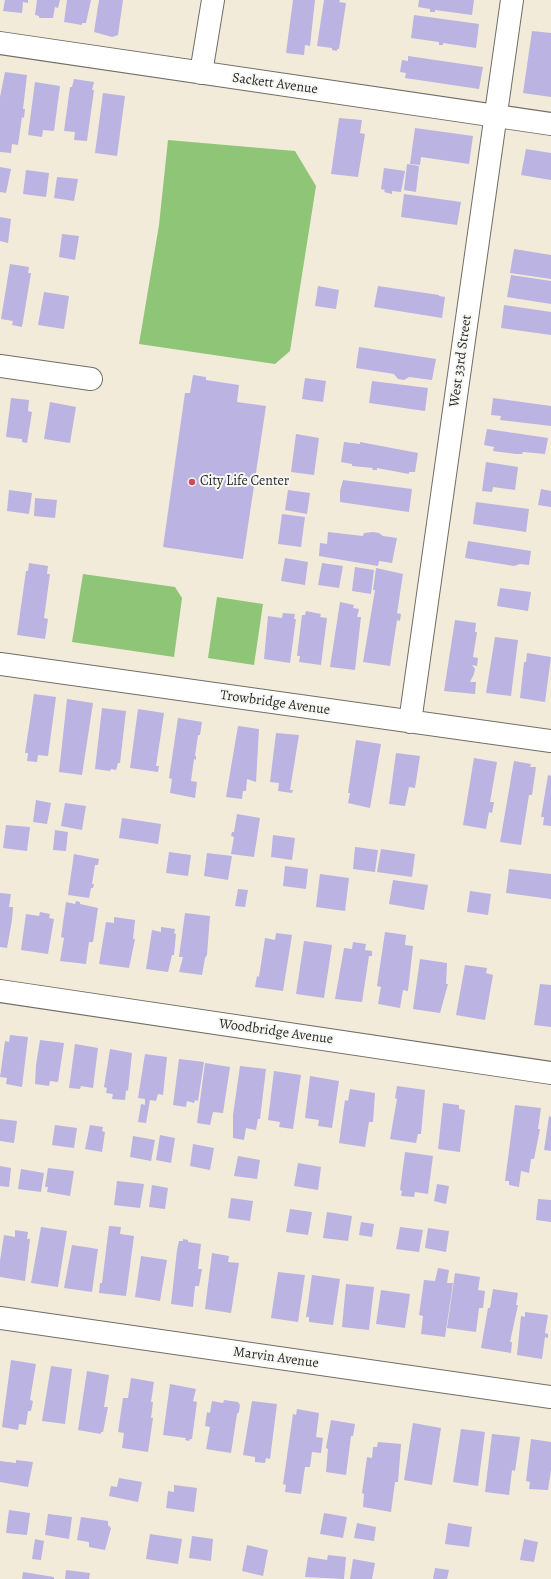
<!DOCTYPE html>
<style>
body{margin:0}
canvas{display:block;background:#f2ebd9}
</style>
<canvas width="551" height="1579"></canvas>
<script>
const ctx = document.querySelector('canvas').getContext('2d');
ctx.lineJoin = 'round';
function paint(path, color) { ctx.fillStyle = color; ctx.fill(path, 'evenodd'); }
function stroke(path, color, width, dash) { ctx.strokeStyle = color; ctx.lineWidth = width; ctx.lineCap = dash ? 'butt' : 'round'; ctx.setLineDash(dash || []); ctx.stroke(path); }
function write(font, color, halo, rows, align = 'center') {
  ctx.font = font + ' Alegreya,serif'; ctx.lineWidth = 4; ctx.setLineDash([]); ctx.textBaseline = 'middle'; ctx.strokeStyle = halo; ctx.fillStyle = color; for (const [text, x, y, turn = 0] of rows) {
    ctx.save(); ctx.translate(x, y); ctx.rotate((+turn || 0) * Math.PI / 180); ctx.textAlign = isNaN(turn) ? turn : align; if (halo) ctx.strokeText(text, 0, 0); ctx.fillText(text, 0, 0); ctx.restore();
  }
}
const green = new Path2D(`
 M168,140L295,151L316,186L290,351L275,364L139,344L159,225Z
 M83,574L175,587L182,598L174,657L72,642Z
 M217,597L263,604L254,665L208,658Z`);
const building = new Path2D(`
 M5,0H28V3L23,2L22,13L3,11Z
 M37,0H60L58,8L55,7L53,18H39V16L35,15Z
 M67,0H91L86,23H82V25L64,22Z
 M99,0H123L118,35L112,37L94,32Z
 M293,0H315L310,46L305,45L304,55L286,53Z
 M324,0H340L339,2L346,3L339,49H337V51L332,50V48L317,46Z
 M419,0H474L472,15L435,10V12H430V9L418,7Z
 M414,15L479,24L476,48L443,43V45H439V42L411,38Z
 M532,31L551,33V97L523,93Z
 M408,56L483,67L479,89L405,78L406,73L400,72L402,60L408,61Z
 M5,72L27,75L23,109H25L24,118L22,117L18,145L12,144L11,153L0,152V97Z
 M74,79L94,82L92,90H94L87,141L74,140L75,132L64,131L70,87H72Z
 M35,82L60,86L54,131L43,130L42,137L28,135Z
 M103,93L125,96L117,156L95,153Z
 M339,118L362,120L360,133L365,134L358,177L331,174Z
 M415,128L473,136L469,164L421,157L420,165L410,164Z
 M526,149L551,153V180L521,175Z
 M407,164L419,166L416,192L404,190Z
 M0,167L11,169L6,193L0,192Z
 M384,168L405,171L401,192L392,191V194L384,192L385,190L381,189Z
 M26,170L49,173L46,197L23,194Z
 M57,177L78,179L74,201L54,198Z
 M404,194L461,202L457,225L401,217Z
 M0,217L11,219L8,243L0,241Z
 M62,234L79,236L75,260L59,257Z
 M514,249L551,255V279L510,273Z
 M10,264L29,267L28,273H31L22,327L12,325L13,321L1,319Z
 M511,275L551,281V304L507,297Z
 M318,286L339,290L336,309L315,306Z
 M378,286L439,295V296L445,297L442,318L374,307Z
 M44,292L69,296L64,329L38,325Z
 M504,305L551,312V335L501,328Z
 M359,347L436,359L432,380L409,377L404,380L398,379L394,374L356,368Z
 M193,375L206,377V380L239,385L237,402L266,406L243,559L163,547L185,393H190Z
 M305,378L326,381L323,402L302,399Z
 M372,381L428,388L425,411L369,403Z
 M11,398L29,400L28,411L32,412L27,443L22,442V439L6,437Z
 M493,398L551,406V426L500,420L501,416L491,415Z
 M50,402L76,407L70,443L44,439Z
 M487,429L548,438L545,454L523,452L522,454H516L493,451L494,447L484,445Z
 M296,434L319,438L314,475L291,472Z
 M344,442L360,444V442L418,453L415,472H409V474L377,468V470H372L373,468L352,466V464L341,462Z
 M486,462L518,467L515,490L493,487L492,492L482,491Z
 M343,480L412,489L409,512L340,502V491Z
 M541,489L551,491V507L538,505Z
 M9,490L32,493L29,514L7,511Z
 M288,490L310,493L307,514L285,510Z
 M35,498L57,500L55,518L34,516Z
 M476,502L529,509L526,532L473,524Z
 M282,514L305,517L301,547L278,544Z
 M328,532L363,536L364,533L373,532L379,533L383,536L397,538L392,563L379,561L378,566L319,556L320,543L327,544Z
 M468,541L531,551L529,565L520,564L514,566L465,558Z
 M285,558L308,562L305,585L281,581Z
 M29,563L48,566L47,574H50L44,618L48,619L45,639L17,635L26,571H28Z
 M322,563L343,566L339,588L318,585Z
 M355,567L374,570L371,594L352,591Z
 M376,568L403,574L397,613L401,614L400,621L397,620L390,666L363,662L375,590H373Z
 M500,588L531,592L528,611L497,606Z
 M340,602L354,605L353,608L359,609L357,617H361L355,670L330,667Z
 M306,611L321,614L320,617L327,618L321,665L299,662L300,656H297L302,615H305Z
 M283,613L295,614L294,619H296L290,663L264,659L268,616L282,618Z
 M455,620L476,623L475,632H477L473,657L478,658L477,666L472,665L475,669L474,674L470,682H476L475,694L444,691Z
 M495,637L518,640L511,696L486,693Z
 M527,653L551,657L545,702L520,698L524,662H526Z
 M34,694L56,697L48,756L38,755L37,762L27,761L28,753H25Z
 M67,699L93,703L82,775L59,772Z
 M102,708L126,711L120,763H118L116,770L111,769L110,771L95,769Z
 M138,709L164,713L156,766H159L158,772L130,768Z
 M178,718L202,722L200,735H198L195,756H196V760L194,759L191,781L197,782L195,798L170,793L172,779L169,778Z
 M238,726L259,729L256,782L247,779L246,791H243L242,799L226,797Z
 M276,733L299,735L290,790H293L292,793L278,791L279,783L270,782Z
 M356,740L381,744L370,808L348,803L350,793H348Z
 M396,753L420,756L415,788L409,787L405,806L389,804Z
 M474,758L497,762L490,802H494L492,813L489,812L486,829L463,825Z
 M514,761L531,764L530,767H536L532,795H529L521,845L500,842Z
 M548,775L551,776V826L543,825L544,817H541Z
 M36,800L51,803L47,824L33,822Z
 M65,803L86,806L82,830L61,826Z
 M237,814L260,818L254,857L231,854L234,837L231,836L232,832H234Z
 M122,818L161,824L158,844L119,838Z
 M6,825L30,827L27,851L3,848Z
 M55,830L68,832L66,851L53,850Z
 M273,835L295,838L292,860L271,857Z
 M355,847L378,850L375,872L353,869Z
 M381,849L415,854L412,877L377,872Z
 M169,852L191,855L188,876L166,873Z
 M207,853L232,856L228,880L204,876Z
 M74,854L99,859L98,865H95L92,884H94L93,888H91L89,898L68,895Z
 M285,866L308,869L306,889L283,886Z
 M509,869L551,874V899L506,893Z
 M320,874L349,878L345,911L316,907Z
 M393,880L428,885L424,910L389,904Z
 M238,889L248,890L245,907L235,906Z
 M470,891L491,894L488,915L467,912Z
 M0,893L11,894L9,907H13L12,920L7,948L0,947Z
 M76,901L80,902V904L98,908L93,942H89L86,964L60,961L64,938L61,937L66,902L75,904Z
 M40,912L50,914L49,918L54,919L48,954L21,950L26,914L39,916Z
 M185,913L210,916L207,955L205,958L202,975L179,972L183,957H179Z
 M114,917L135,920L133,939H135L129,968L99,964L106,922L114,923Z
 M161,927L175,929L174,933L176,934L174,955H172L168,972L146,969L152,930L161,932Z
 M385,932L406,935L405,945L413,946L408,991L403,990L400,1008L378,1004L381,987L377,986Z
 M276,933L292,935L283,991L255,987L257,976L259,977L265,938L275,940Z
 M304,941L332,945L324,998L296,994Z
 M353,942L366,944L365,950L372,951V956H369L362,1002L335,999L344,948L352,949Z
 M420,959L447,963L446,984H448L440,1013L413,1009Z
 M465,965L487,968L486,973L493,975L485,1020L456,1015Z
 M540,984L551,985V1027L534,1025Z
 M10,1035L28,1037L22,1087L6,1084L7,1078L0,1077L5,1041L9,1042Z
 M40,1040L64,1043L58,1082L50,1081L49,1086L35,1084L36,1065Z
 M75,1044L98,1048L93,1088L81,1086L80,1089L69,1088Z
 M110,1049L132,1053L128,1091L126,1090L125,1100L112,1099L113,1094L106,1093L107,1088L104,1087Z
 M145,1054L167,1057L163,1095L158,1094L156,1101L150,1100L146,1123L138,1122L141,1104L145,1105V1099L138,1098Z
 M179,1059L204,1062L198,1101L195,1100L194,1103L187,1101L186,1107L173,1105Z
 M205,1063L230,1067L223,1113L213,1112L210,1125L197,1123Z
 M240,1066L266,1069L260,1119H258L256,1130L246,1128L244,1140L233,1138V1115Z
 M274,1071L301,1075L293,1129L279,1127L280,1122L268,1120Z
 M310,1076L339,1081L332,1128L318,1126L319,1120L305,1118Z
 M397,1086L425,1090L421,1134H418L416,1143L390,1139L397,1099L395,1098Z
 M350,1089L375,1093L373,1122H369L365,1147L339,1143L345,1100L348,1101Z
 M443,1103L459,1105V1109L465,1110L460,1152L438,1149Z
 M515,1105L541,1108L538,1129H540L534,1159H531L529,1173L521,1171L519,1187L509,1185V1181H505Z
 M549,1116L551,1117V1151L544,1150Z
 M0,1119L17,1121L14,1143L0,1141Z
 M55,1125L77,1128L74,1148L52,1145Z
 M90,1125L103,1127L102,1131L105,1132L102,1152L85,1149Z
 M160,1135L175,1138L171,1163L156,1160Z
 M133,1136L155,1140L151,1161L130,1157Z
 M193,1144L214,1148L210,1170L190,1166Z
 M405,1152L433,1156L428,1194L415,1192L414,1197L401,1196L402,1191L400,1190Z
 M238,1156L260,1160L257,1179L234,1176Z
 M298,1163L321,1167L318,1190L294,1186Z
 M0,1166L11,1168L9,1187L0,1186Z
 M48,1168L74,1171L70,1196L47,1192L48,1187H45Z
 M21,1169L44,1173L41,1192L18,1189Z
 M117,1181L144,1184L140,1208L114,1205Z
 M437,1184L449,1186L446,1204L434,1201Z
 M152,1185L168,1188L165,1209L149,1207Z
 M231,1198L253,1201L250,1221L228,1218Z
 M538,1199L551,1200V1222L536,1220Z
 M290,1209L312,1212L308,1235L286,1232Z
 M327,1212L352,1216L348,1241L323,1238Z
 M361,1222L374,1224L372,1237L359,1235Z
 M109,1226L121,1227L120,1234L134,1236L126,1296L99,1293L100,1283H102Z
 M41,1227L67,1231L58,1287L31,1283Z
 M400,1227L423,1230L419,1252L396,1249Z
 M428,1228L449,1231L446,1252L425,1248Z
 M15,1230L28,1232L27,1239H30L25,1281L0,1277V1261L4,1235L15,1237Z
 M183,1239L188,1240V1242L201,1244L198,1269H202L199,1286H195L193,1307L171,1304L177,1250L179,1241H183Z
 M72,1245L98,1249L92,1292L64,1288Z
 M212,1253L229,1256L228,1262L239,1263L231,1313L205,1309Z
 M141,1256L167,1260L160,1301L135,1297Z
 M438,1268L449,1270L447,1283H453L445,1337L421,1334L423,1316L419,1315L424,1280L435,1281Z
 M278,1272L305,1275L298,1322L271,1318Z
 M455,1273L480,1277L478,1290L485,1291L483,1308H479L476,1332L447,1328Z
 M312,1275L340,1279L333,1325L309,1322V1317H306Z
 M346,1284L374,1287L369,1330L342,1327Z
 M493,1289L518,1293L516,1305H518L510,1342H512L511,1353L481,1348L488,1308H490Z
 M381,1290L410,1294L405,1328L376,1324Z
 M525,1312L548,1315L545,1333L548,1334V1338L545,1337L542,1359L517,1355L521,1316L525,1317Z
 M11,1360L36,1364L30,1400L33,1401L31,1411H28L26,1425L19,1424L18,1430L2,1427Z
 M51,1366L72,1369L65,1424L42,1421Z
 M87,1371L109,1375L104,1407H108L103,1432H101V1434L78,1430Z
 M131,1378L154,1382L151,1402H153L151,1418H153L148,1452L122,1448L124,1433L118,1432L123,1398H128Z
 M170,1384L196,1389L193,1401L197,1402L192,1439H190L189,1441L185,1440L186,1438L163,1435Z
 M224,1400L238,1402L240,1405L239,1412L237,1414L231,1453L206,1449L210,1427L205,1426L207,1412L210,1413L212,1401L223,1403Z
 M252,1401L277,1404L270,1459L266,1458L265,1463L255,1462V1457L243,1455Z
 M297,1409L319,1413L316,1437L323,1438L321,1453L312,1452L310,1467H305L301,1494L285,1492L286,1485L283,1484L293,1414L296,1415Z
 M331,1420L355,1424L353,1436H351L346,1475L326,1472L328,1449L326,1448Z
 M413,1423L441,1428L432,1485L404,1480Z
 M461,1429L485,1432L478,1486L453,1482Z
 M492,1434L520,1437L515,1471L512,1470L509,1495L485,1492Z
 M531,1439L551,1442V1470L548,1490L529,1489L530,1482L526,1481Z
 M378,1442L401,1444L398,1482H395L391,1512L363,1507L364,1494L362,1493L367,1457L372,1458L373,1447H377Z
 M16,1460L33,1462L28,1487L0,1482V1461L16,1463Z
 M119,1478L142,1482L138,1502L109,1496L111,1486L117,1487Z
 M174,1485L197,1488L194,1512L166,1508L168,1491L174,1492Z
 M9,1510L30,1513L27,1535L6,1533Z
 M324,1513L347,1517L343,1538L320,1534Z
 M48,1514L72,1517L69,1539L45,1535Z
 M81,1517L108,1521V1525L111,1528L105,1550L89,1547V1542L77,1540Z
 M357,1523L376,1527L374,1541L354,1538Z
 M448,1523L472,1527L469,1547L445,1544Z
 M150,1534L182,1539L178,1564L146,1559Z
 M192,1536L213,1539L211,1561L189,1558Z
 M35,1539L44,1541L41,1560L32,1559Z
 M524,1539L538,1542L534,1562L520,1560Z
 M247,1545L268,1550L263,1576L242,1571Z
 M328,1555L346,1557L344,1579L305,1577L308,1557L327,1560Z
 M353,1559L375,1563L372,1579H350Z
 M435,1568L449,1570L447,1579H433Z
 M66,1570L90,1573L89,1579H65Z
 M23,1572L54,1577V1579H22Z`);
const street = new Path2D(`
 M0,43L551,124
 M201,73L213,0
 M0,366L91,379
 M0,664L551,741
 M410,722L512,0
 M0,991L551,1073
 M0,1318L551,1397`);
const markers = [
 [192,482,4,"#d1495b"]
];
const streetNames = [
 ["Sackett Avenue",275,84,8],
 ["West 33rd Street",461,361,-82],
 ["Trowbridge Avenue",275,703,8],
 ["Woodbridge Avenue",276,1032,8],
 ["Marvin Avenue",276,1358,8]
];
const poiNames = [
 ["City Life Center",200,482]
];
paint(green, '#8ec577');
paint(building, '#bbb3e1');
stroke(street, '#716e68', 24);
stroke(street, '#fff', 22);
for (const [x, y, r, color] of markers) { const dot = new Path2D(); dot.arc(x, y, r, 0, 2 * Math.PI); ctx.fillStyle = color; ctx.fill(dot); stroke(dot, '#f6f6f2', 1.5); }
write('14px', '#2b2b2b', '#f6f6f2', streetNames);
write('14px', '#2b2b2b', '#f6f6f2', poiNames, 'left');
</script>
